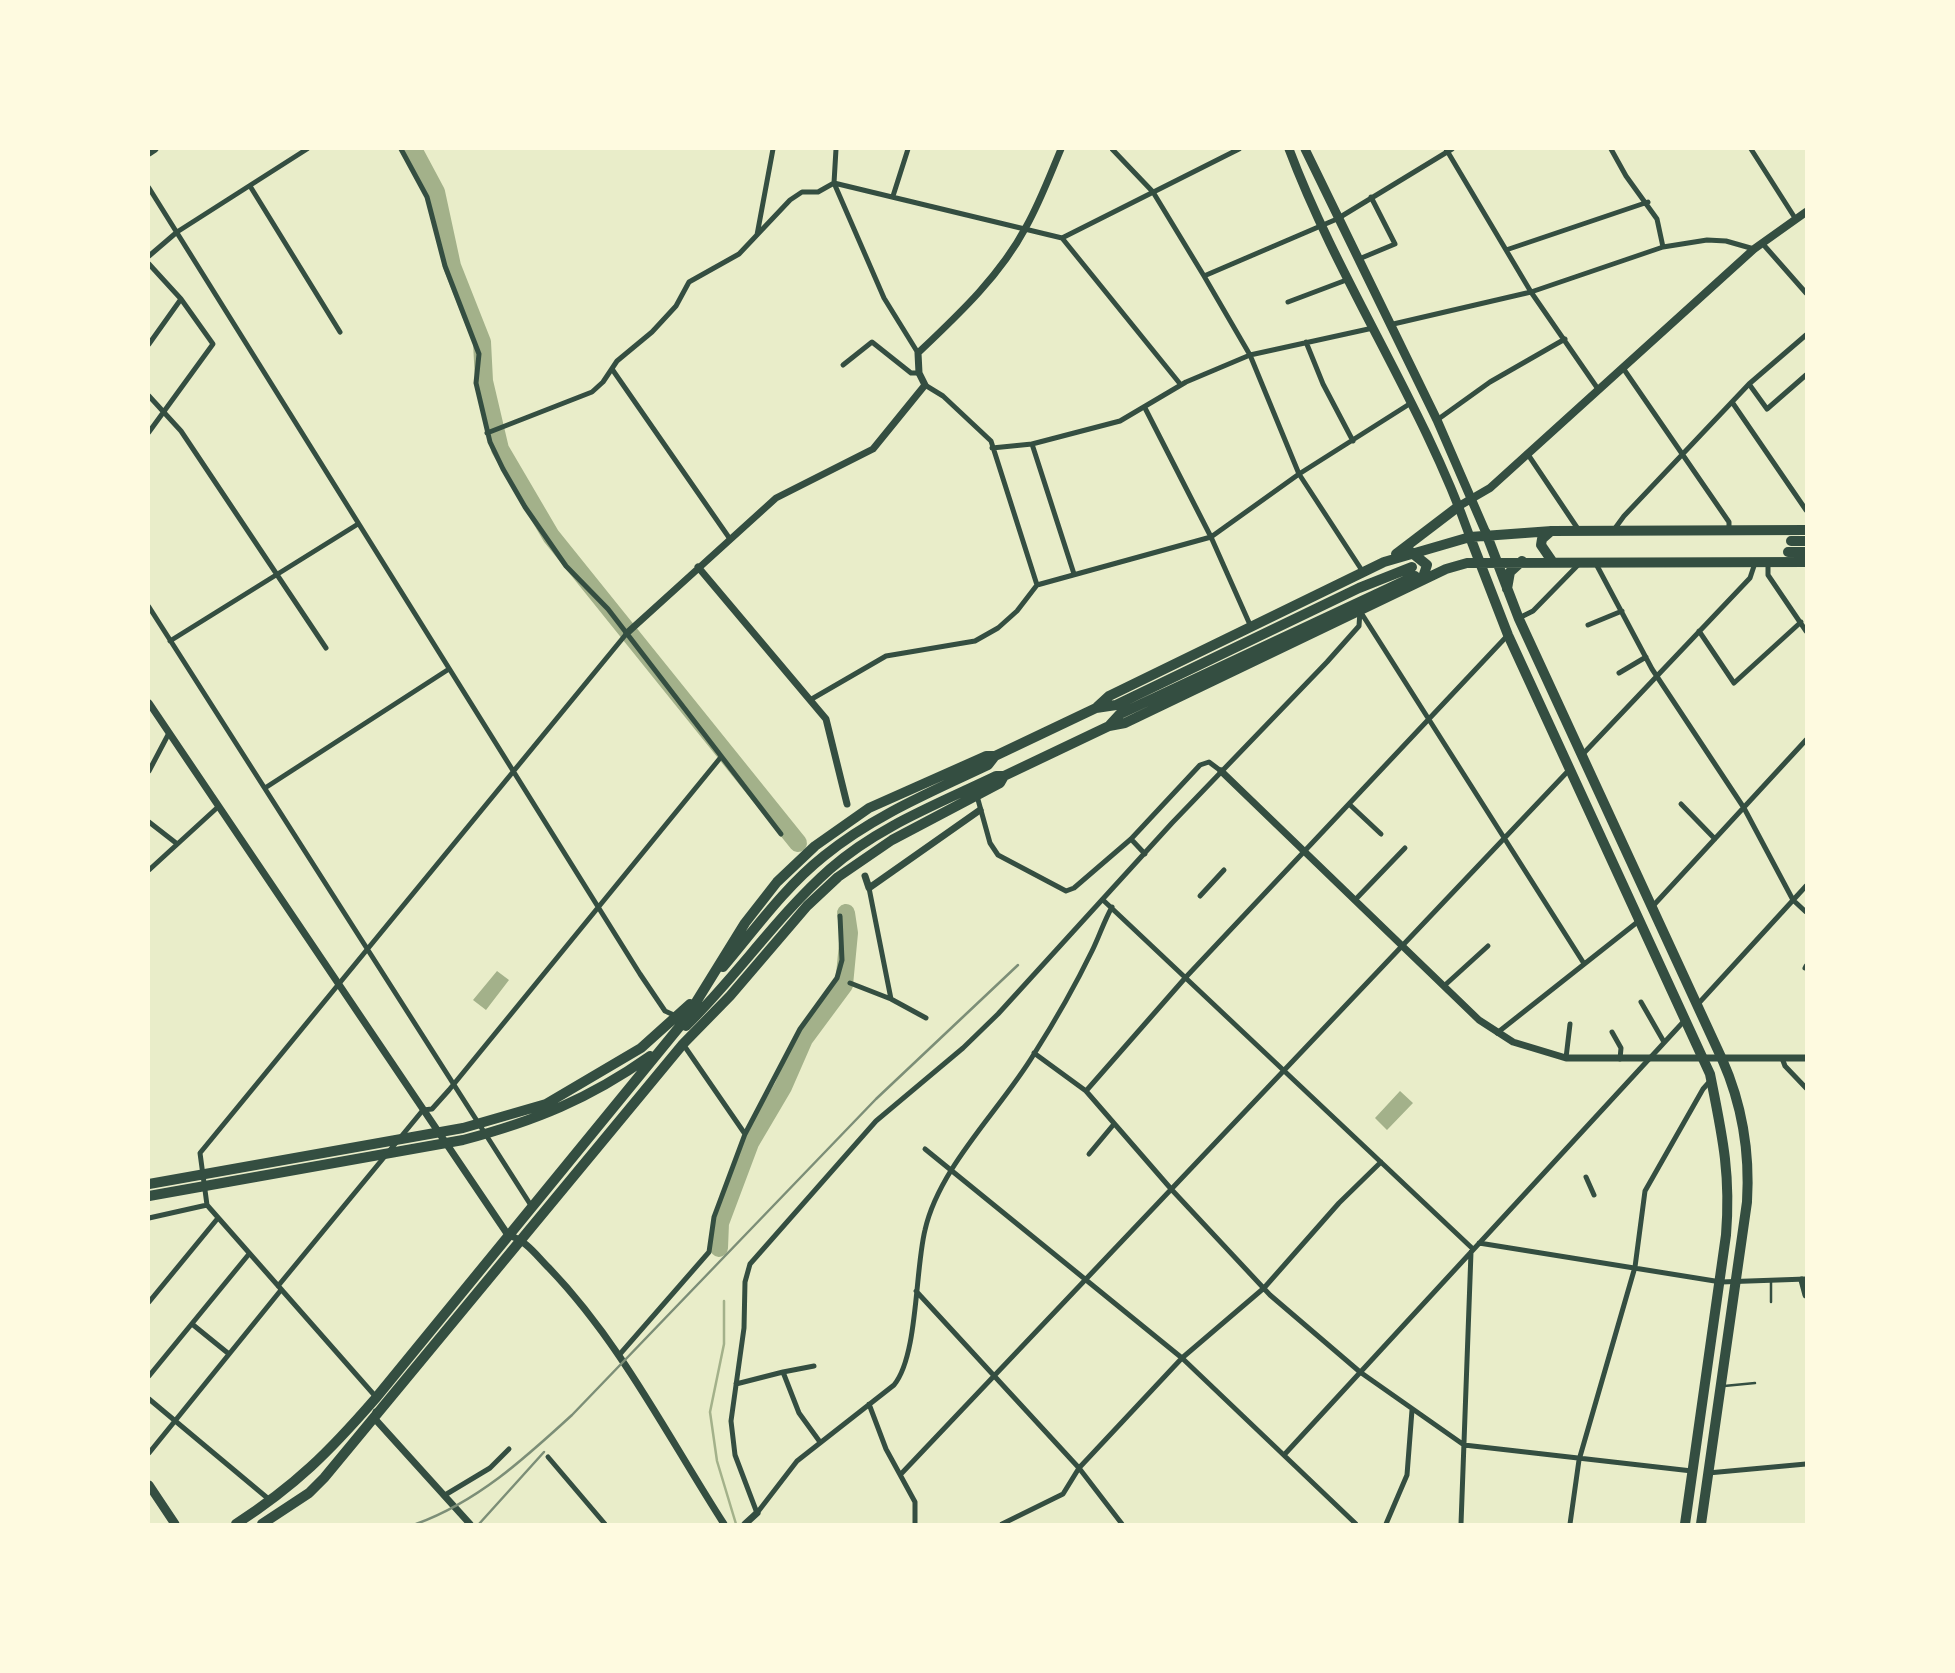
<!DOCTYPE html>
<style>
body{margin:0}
#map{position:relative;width:1955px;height:1673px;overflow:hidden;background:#e9edc9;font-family:Georgia,serif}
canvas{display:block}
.frame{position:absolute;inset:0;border:150px solid #fefae0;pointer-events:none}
</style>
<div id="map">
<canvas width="1955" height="1673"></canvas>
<div class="frame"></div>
</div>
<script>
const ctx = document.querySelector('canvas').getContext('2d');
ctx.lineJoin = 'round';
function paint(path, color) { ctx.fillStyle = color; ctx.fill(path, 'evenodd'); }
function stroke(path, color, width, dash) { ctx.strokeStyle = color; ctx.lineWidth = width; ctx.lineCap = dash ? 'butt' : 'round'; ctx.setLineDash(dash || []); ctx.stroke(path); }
const water = new Path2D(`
 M497,971L509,980L486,1010L473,1000Z
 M1400,1091L1413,1103L1387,1130L1375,1118Z`);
const stream = new Path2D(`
 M724,1301V1344L710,1412L717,1461L736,1524`);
const river = new Path2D(`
 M413,149L436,192L452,266L482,342L484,381L500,449L551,536L798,843
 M719,1248L720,1223L750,1143L783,1087L804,1039L844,985L849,933L846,913`);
const service = new Path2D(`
 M1771,1281V1302
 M1724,1386L1755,1383`);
const minor = new Path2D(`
 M401,149L427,197L445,266L479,354L476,383L490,442L503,469L525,507L566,566L608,609L781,834
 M836,149L834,183L884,298L918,353
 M1112,149L1153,192L1204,276L1250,355L1299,474L1363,572
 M1446,149L1531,292L1598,389
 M1611,149L1626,176L1657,219L1663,247
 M1751,149L1795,218
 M250,186L340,332
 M149,188L640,974L665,1011L676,1016
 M893,196L908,149
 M757,235L773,149
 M1062,238L1239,149
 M1762,243L1806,293
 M1506,250L1648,202
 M149,256L177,232L307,149
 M1359,259L1395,244L1371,197
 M149,264L181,299L213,344L149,432
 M1204,276L1337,219L1452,149
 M1288,302L1349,279
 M1389,325L1531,292L1663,247L1707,240L1726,241L1754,249
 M1306,342L1323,384L1353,441
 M149,344L181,299
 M843,365L872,342L911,373H919
 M1623,368L1729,522V531
 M612,369L730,539
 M1749,384L1767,409L1806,375
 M925,385L943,396L991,441L1037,585
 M149,396L181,431L326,648
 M1732,402L1806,510
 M1145,408L1211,537L1251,627
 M1437,420L1490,382L1565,339
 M487,433L592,392L603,382L617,361L652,332L676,306L689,282L739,254L790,200L802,192H818L834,183L1062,238L1181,385
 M1032,444L1074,574
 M992,448L1032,444L1120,421L1186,382L1250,355L1373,328
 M1527,453L1578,529
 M1613,531L1624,516L1749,384L1806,335
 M1595,562L1652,669L1744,808L1793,900L1806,912
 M1768,563V575L1806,631
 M149,607L532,1207
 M1360,611L1583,962
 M1519,618L1533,611L1579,564
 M1588,625L1622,611
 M1699,631L1734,683L1801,622
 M170,641L358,524
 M1619,673L1646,657
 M810,700L886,656L975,641L998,628L1017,611L1037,585L1211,537L1299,474L1411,403
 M1582,755L1750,578L1755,563
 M149,771L169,733
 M265,788L449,669
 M977,796L990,843L998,855L1066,891L1074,888L1131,839L1200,765L1209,762L1221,771
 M1349,804L1381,834
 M1681,804L1715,839
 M149,822L176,843
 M1131,839L1145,854
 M149,870L219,806
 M1200,896L1224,870
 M1103,900L1473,1249
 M1355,900L1405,848
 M1112,907C1104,921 1099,937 1092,951C1075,986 1055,1021 1034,1054C1001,1109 939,1167 925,1230C915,1270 918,1356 894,1385L797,1461L757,1513L735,1455L731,1421L744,1328L745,1282L750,1264L876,1121L963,1048L998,1014L1172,823L1327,662L1359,626L1360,611
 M1652,907L1806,740
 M1805,968L1806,966
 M850,983L891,999L869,888
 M1444,986L1488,946
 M891,999L926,1018
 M1641,1002L1664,1042
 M1698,1004L1806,886
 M1612,1032L1621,1048L1620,1059
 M1497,1033L1640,920
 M683,1044L745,1134
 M1034,1053L1086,1091L1172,1190L1270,1295L1360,1372L1464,1445L1692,1471
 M1566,1058L1570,1024
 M1782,1058L1785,1066L1806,1088
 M1086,1091L1186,977L1507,636
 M925,1149L1182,1358L1356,1524
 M1089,1154L1114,1124
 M1586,1177L1594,1195
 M149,1218L207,1205
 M1479,1243L1721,1282L1806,1279
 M278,1286L423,1110L432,1109L449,1090L721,757
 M916,1291L1079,1468L1122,1524
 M149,1302L218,1218
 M192,1324L229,1354
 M620,1354L709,1252L714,1217L745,1134L800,1029L837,978L842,960L840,916
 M783,1372L814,1366
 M149,1376L249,1254
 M736,1384L783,1372L799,1413L820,1442
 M376,1397L207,1205L200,1153L627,633
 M149,1399L271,1501
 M869,1404L886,1449L915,1502V1524
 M149,1453L281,1290
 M1284,1455L1685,1020
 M548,1457L605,1524
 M1708,1473L1806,1464
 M901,1474L1570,769
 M445,1495L490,1468L509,1449
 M1002,1524L1063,1494L1079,1468L1182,1358L1264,1288L1339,1203L1381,1162
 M1386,1524L1407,1475L1412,1410
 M1461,1524L1471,1252
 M1570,1524L1579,1460L1635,1267L1645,1191L1703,1089L1711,1080`);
const tertiary = new Path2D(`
 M149,153L155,149
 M698,567L826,719L847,804
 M627,633L776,498L873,449L925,385L919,373L918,353C958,315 1000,276 1026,227C1040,202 1050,175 1061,149
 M149,703L508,1235C526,1240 536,1255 549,1268C621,1343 668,1437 724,1524
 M1221,771L1479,1020L1513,1042L1566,1058H1806
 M865,876L869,888L980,810
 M1802,1280L1806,1295
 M376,1412L375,1419L470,1524
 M745,1524L757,1513`);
const secondary = new Path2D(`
 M1459,506L1490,488L1754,249L1806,212`);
const primary = new Path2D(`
 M1289,149C1339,282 1422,402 1470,537
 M1305,149L1437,420L1486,533
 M149,1485L175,1524`);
const trunk = new Path2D(`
 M1551,531L1542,539L1541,545L1552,561
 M1486,533L1519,619L1722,1059C1742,1104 1750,1153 1747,1202L1701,1524
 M1470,537L1508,635L1710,1074C1722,1134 1731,1173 1726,1235L1685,1524
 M1791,541H1806
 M1411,552L1427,565L1422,580
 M1788,552H1806
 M1396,554L1459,506
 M1507,589L1510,572L1522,561
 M1097,707L1109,696L1384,562L1470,537L1552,531L1806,530
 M1109,726L1125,723L1446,569L1467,563L1806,562
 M723,967C755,929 785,887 824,856C873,816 931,792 988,765L995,756
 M686,1026C737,976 777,916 830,869C877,827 940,803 996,776H1004
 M149,1184L463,1128L546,1104L641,1048L690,1004
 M149,1196L463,1140C535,1121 589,1099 650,1056
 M236,1524C296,1485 329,1452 375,1399L685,1020L745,923L777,882L815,846L869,808L986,756H995L1096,708L1116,705L1359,588L1412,567
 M262,1524L309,1493L324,1478L683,1044L730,996L807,906L838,877L892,840L1000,783L1004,776L1109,726L1120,714L1415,576`);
const rail = new Path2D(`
 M416,1524C477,1502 524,1459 572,1415L876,1099L1018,965
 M479,1524L544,1452`);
paint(water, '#a3b18a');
stroke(stream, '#a3b18a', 2.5);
stroke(river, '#a3b18a', 18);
stroke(service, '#344e41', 2.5);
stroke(minor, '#344e41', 5);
stroke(tertiary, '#344e41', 7);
stroke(secondary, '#344e41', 8);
stroke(primary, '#344e41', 9);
stroke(trunk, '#344e41', 10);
stroke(rail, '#7c8e77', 2.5);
</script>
